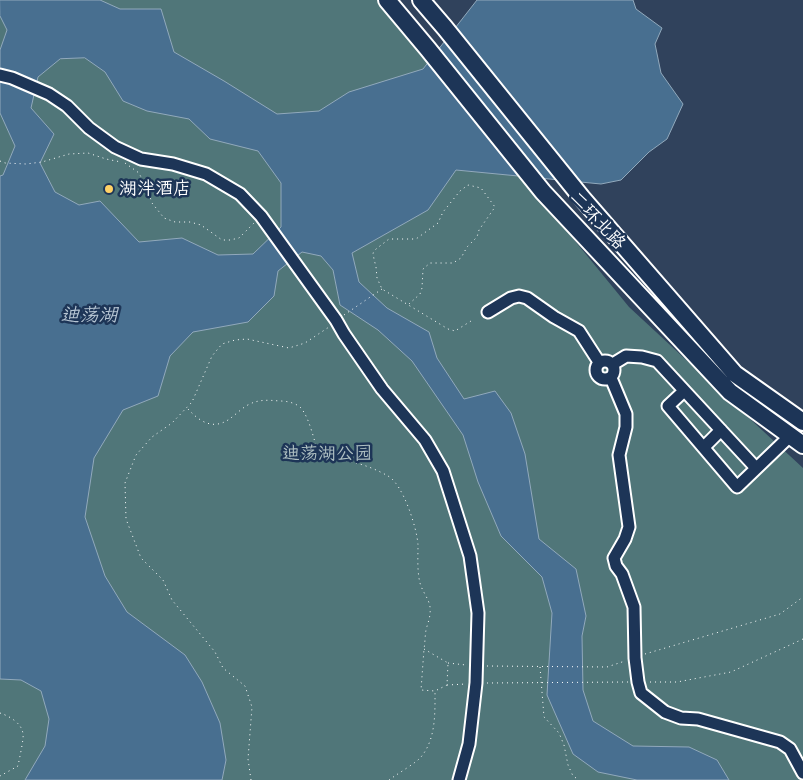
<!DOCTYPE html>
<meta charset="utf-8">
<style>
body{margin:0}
canvas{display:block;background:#30425c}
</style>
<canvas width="803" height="780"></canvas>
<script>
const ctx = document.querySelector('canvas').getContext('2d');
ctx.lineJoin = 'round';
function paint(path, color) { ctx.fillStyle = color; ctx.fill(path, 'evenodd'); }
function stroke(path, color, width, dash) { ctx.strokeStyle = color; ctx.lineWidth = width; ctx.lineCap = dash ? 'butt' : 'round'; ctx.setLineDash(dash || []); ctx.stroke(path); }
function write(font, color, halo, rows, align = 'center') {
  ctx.font = font + ' Sriracha,"LXGW WenKai TC",sans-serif'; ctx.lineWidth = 5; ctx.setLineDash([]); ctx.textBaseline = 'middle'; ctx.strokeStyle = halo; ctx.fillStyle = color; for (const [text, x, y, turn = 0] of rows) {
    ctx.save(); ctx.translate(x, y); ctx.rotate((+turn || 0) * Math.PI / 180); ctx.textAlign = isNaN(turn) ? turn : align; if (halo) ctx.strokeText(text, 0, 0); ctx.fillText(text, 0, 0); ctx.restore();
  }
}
const green = new Path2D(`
 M0,0H378L629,307L803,468V780H0Z`);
const water = new Path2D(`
 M0,0H100L120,9H161L174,52L224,81L277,114L319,111L349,92L423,69L477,0H633L636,9L662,28L655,44L661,73L683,104L667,139L649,152L621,180L601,184L456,170L428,210L352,253L359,282L387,308L429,332L437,358L464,399L495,391L511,413L525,454L539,539L576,569L586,616L582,636L583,690L593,721L633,746L689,747L717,760L729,780H637L598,772L573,754L547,695L552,613L542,577L501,536L478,482L463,435L412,361L378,330L340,305L333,270L321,256L302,252L278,271L274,296L248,322L193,332L170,356L158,396L123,410L94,458L85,517L105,576L127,612L185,655L202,682L220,723L226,760L222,780H25L45,746L49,719L41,691L21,680L0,679V176L3,175L15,146L0,113V50L7,30L0,16ZM85,58L105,72L123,101L147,111L189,119L210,139L258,151L281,183V227L253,254L218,255L182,238L139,242L100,201L79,205L55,192L40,163L54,134L31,108L38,77L60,59Z`);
const path = new Path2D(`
 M0,161L5,163L26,164L42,162L69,154L88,153L106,159L121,162
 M125,163L139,173L148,191L152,203L164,218L175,222H190L201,225L222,240H230L239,238L254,223
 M409,304L420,294L422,288L423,269L430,263H453L461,258L467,247L477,237L479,230L495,207L481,188L468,185L460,191L443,212L438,223L416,239H389L376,249L373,253L374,259L376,267L377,278L382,289L448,329L455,331L471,321
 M344,315L382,289
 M188,409C199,421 212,430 228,420C234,416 240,410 246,406C258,399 267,400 280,401C287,401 296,403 301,408C310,419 314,441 319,455C330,461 330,459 341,460C357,462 374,468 388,476C403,484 417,528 418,545C418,557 417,571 420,583C422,591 429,599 430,607C431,616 428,622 426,630C425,636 425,643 424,649
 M424,649L448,663L447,685L435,691L421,690Z
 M645,654L780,614L803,597
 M448,663L466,665
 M487,666L607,667L625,661
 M540,667L544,717L559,733L564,745L568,765L573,776L579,780
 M650,682H677L731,672L803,639
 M487,683L628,682
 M447,685L466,684
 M0,713C9,716 22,723 23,734C24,739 19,760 18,766L0,776
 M251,780L248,759L252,707L245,686L223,668L215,652L172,600L163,580L141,558L126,519L125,483L136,455L152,437L172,423L192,402L212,356L222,344L235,340L247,339L289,348L305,343L329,327
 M389,780C397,774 416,763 421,757C436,739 435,713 435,691`);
const minor = new Path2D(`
 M0,75L12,78L49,94L67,106L89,128L115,147L141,159L173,164L206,174L240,194L261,216L336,320L344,334L382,389L425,440L443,471L470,556L478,613L476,683L469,744L459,780
 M488,312L511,298L519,296L527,298L554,317L579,331L599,362
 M596 370a9 9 0 1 1 18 0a9 9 0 1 1-18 0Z
 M613,364L626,356L642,357L657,361L756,468
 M611,378L626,414V427L619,455L629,527L625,539L614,558L616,566L622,574L634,607L635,658L638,682L641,693L665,712L681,718L698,719L780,742L790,749L803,773
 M684,391L668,406L737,487L790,436
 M704,447L721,430`);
const highway = new Path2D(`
 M387,0L428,49L543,192L730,392L803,445
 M421,0L445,28L582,198L735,374L803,422`);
const markers = [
 [109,189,5,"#ffd166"]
];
const poiNames = [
 ["湖泮酒店",119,189]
];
const streetNames = [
 ["二环北路",597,221,47]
];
const parkNames = [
 ["迪荡湖公园",327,454]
];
const waterNames = [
 ["迪荡湖",89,316]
];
paint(green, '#507679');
paint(water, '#486f90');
stroke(water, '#91a9bc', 1);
stroke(minor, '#fff', 15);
stroke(highway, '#fff', 20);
stroke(path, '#fff', 1, [1, 4]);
stroke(minor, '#1d3557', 11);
stroke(highway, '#1d3557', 16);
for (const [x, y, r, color] of markers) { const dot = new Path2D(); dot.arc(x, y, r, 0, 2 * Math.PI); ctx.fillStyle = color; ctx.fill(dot); stroke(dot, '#1d3557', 2); }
write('18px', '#fff', '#1d3557', poiNames, 'left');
write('18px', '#fff', '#1d3557', streetNames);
write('18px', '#b0c1c3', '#1d3557', parkNames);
write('italic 19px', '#b6c5d3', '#1d3557', waterNames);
</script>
